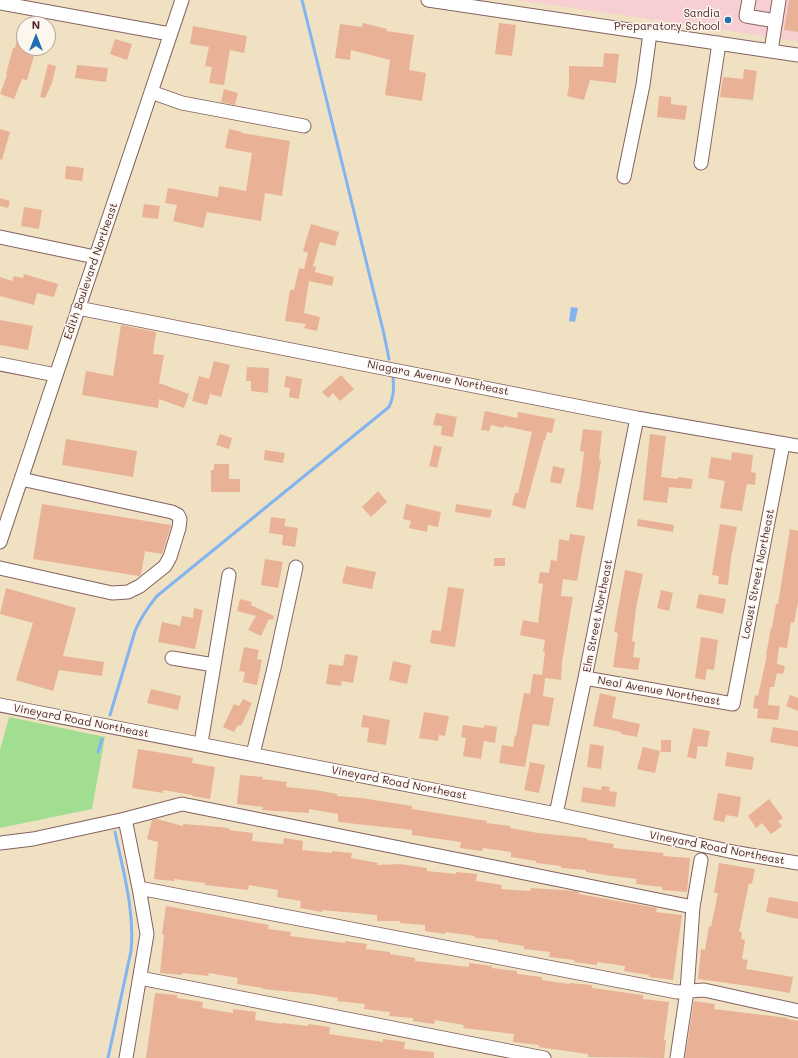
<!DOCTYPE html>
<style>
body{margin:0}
#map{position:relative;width:798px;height:1058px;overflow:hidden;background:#f0e1c2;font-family:Mali,sans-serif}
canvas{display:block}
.north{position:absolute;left:16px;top:16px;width:40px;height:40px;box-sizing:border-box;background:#fbf7ec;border:1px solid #b4a19f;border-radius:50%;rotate:0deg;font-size:11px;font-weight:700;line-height:16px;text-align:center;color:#4a1f2b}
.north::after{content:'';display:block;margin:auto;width:14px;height:18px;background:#1f6fb2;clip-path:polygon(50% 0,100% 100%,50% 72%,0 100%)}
</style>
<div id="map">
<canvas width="798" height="1058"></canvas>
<div class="north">N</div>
</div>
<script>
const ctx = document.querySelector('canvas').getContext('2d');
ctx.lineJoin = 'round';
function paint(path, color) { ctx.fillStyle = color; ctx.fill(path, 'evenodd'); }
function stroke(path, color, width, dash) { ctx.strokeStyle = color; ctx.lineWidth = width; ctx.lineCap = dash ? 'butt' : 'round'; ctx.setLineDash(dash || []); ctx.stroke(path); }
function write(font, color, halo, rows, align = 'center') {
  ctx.font = font + ' Mali,sans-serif'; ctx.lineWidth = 3; ctx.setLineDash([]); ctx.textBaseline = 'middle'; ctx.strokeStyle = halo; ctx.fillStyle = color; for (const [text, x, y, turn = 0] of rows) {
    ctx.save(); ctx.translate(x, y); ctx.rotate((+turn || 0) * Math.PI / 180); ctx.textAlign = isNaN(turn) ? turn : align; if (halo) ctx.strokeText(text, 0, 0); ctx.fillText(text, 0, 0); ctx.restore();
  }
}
const built = new Path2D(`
 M518,0H798V41Z`);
const green = new Path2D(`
 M9,717L105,737L92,809L0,828V750Z`);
const water = new Path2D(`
 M571,307L578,308L575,322L569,321Z`);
const stream = new Path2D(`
 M302,0L384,334L389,359
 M110,715L135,631C141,617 148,607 157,596L389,407C394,396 394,389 393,377
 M98,752L102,739
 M108,1058L131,951C135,911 123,871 115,832`);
const building = new Path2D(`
 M789,0H798V32L784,30Z
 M363,23L387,29L386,31L414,35L409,70L426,73L422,101L385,95L390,60L351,50L350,60L335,58L340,24L362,27Z
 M499,23L516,25L512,56L495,54Z
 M21,24H24V48H31L29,55L34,56L27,80L22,79L14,99L0,94L7,75L6,74L13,48H15Z
 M193,26L247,36L244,53L230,50L224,85L209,83L212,67L205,66L209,47L190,44Z
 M115,39L132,44L127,60L110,54Z
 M604,53L619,54L616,83L590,80L584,100L567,96L569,86V66L603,67Z
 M48,64L56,66L52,83L45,98L40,97Z
 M77,65L108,68L106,82L75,78Z
 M744,69L757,71L753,100L720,97L723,77L743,79Z
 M224,89L238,93L235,105L221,102Z
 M659,96L671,97V104L687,106L685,120L657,117Z
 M0,129L10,132L2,160L0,159Z
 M229,129L242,132V133L290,141L282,196L265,193L261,221L207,212L203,228L173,221L177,205L165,203L168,188L218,197L219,186L246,191L252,153L225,148Z
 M66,166L84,168L82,181L65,179Z
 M0,198L10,201L8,208L0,206Z
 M144,204L160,206L158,219L142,217Z
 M24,207L42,210L39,229L21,226Z
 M311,224L339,232L335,246L320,242L313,266L316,267L315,272L334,277L332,286L309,281L304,313L320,317L317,331L304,328L306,324L285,321L290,290H294L299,268L304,269L308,253L303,251Z
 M24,274L58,284L54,297L37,293L34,305L0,296V277L12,281L14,276L23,278Z
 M0,320L33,326L28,350L0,345Z
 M121,325L156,332L153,354L164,355L159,383L189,394L184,408L159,399L158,408L82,395L86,371L113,376Z
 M214,361L230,365L221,397L210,394L207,405L192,401L199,376L209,379Z
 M247,367L269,368L268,393L251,391V381H246Z
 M341,375L354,389L340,401L333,393L328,398L322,392Z
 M286,376L302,379L299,399L289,397L290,388L284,387Z
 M485,411L517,418L518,412L555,419L552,433L547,432L545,440H544L525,509L512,505L515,493H518L532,432L504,426L503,428L491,425L489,431L481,430Z
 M436,413L457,417L453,437L441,435L442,426L433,425Z
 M583,429L602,431L599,459L601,460L593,510L576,507L578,491L579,492L584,452L580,451Z
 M220,434L232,438L229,449L216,445Z
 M650,434L666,436L661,477L678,479V477L693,479L691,489L669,487L667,503L643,500Z
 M66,439L137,451L133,477L62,465Z
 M434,445L442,447L437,468L429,466Z
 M265,450L285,453L283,463L264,460Z
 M732,452L753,455L751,472L756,473L755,485L747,484L742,511L720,508L725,481L708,478L711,457L731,460Z
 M214,464H229V479H240V492H211V470H214Z
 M553,466L565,469L561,484L550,482Z
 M378,491L387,502L371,517L362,507Z
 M42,504L171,525V526L162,554L145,551L141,575L139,576L33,559Z
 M406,504L441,512L438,527L428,525L427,532L409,528L411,521L403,519Z
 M456,504L492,510L490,518L455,512Z
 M271,517L286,519L284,526L298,528L295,547L282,545L283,535L269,533Z
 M638,519L674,525L673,532L637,526Z
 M720,524L737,527L731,558L728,585L718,584L719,576L712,575Z
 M790,529L798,531V602L794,623L791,622L787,648L779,647L777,664L785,666L783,674L777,673L774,687H770L768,705L780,706L778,720L757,718L758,709L753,708L755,695L758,696L767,655H766L771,628H772L776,604H778Z
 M570,534L585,536L577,581L563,579L561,596L573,597L562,662L561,680L545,678L543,696L554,698L549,726L533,724L525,767L499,763L502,745L513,747L515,735L516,736L524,693L530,694L533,674L542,675L545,652H543L545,640L520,635L523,620L538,623L543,584L538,583L540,572L549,573L551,560L557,561L559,539L569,541Z
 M494,558H505V566H494Z
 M265,559L283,562L278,588L261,585Z
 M346,566L376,572L372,589L342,583Z
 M625,570L643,574L636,608L632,641L635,642L633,657L640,658L638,670L613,667L618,633L614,632Z
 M448,587L464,589L455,647L430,643L432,630L441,631Z
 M6,588L76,608L63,656L104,662L102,676L59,670L53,691L16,680L33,623L0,614Z
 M661,590L673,593L669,611L657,608Z
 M699,594L726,599L723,614L696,608Z
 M240,599L252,602L251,605L274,616L273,620L269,619L261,636L248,630L256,616L237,611Z
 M194,608L203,610L195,649L158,642L162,622L180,626L182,616L193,618Z
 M701,637L718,640L714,670L707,669L705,680L695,678Z
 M244,647L259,650L257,659L262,660L257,685L243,682L245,672L239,671Z
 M345,654L358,656L353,683L342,681L341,686L326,684L329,664L343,666Z
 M393,661L411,665L407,684L389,680Z
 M151,689L181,696L178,710L147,703Z
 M600,693L616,697L612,718L640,724L637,737L621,734V732L593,726Z
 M790,695L798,698V711L786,706Z
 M243,699L252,703L241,726L238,725L234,732L223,727L234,704L239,706Z
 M424,712L449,716L445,736L439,735L438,741L419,738Z
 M363,715L390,720L386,745L367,742L369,728L361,727Z
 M463,725L484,728V725L497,727L495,743L484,741L481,759L463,756L466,738L461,737Z
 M773,727L798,731V747L770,742Z
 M693,728L710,731L707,747L698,746L696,759L687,757Z
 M661,740H671V752H661Z
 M590,744L604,746L601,769L587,767Z
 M643,747L660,751L655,773L637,769Z
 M138,749L193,758L192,763L215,767L210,799L192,796V795L163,790V793L132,788Z
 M727,752L754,757L752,770L725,766Z
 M530,762L545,765L539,793L524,790Z
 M240,775L263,777L262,779L287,782L286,787L316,790L337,794V796L362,798L412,806V809L487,821L486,823L510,826V828L538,833L587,838V840L614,844L613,848L664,853L663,856L690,858L687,892L662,890V887L636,884L637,879L612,876L586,872V870L561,868V866L536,863V861L511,857V852L483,848L482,851L460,848L461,842L412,835V830L338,822V814L309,809V813L262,810L263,807L237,804Z
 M602,786L610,787L609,791L617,792L615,807L581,802L583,787L601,790Z
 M718,793L741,797L738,817L726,815L724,822L713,820Z
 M769,799L783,818L778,821L782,826L771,834L762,823L756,828L748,816Z
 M157,819L183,826V824L208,826L229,828V830L253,833L252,841L283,844L284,838L303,841L302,850L332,853V851L352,853L351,858L378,863L377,865L400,864L427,868V871L456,874V872L477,874L476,881L502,885L501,889L530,891L531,888L575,891L579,892V894L657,908L656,912L682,915L673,980L649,977V975L624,971L625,966L597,962V965L574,962L575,960L549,957L550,952L524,949V946L498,942V940L475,938V936L445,932V934L425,931V925L400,923V921H377V915L322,910V912L300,908L301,901L277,897L278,890L249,885L248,890L205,885V883L174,879V881L154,879L158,842L147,839L152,820Z
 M719,863L755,869L752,884L749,883L739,932H742L741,939L745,940L742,959L748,960L746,969L793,977L790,993L749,986L698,979L701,949L705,950L709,926L711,927L718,893H714Z
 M769,897L798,902V919L766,912Z
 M166,906L269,925L268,929L291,932L290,936L345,943V941L367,944L366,949L390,952V954L415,958V961L469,967V963L492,966V968L517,971V974L542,977V980L569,984L570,983L592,985V988L643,995V999L669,1002L664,1040H666L664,1058L588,1057V1054L538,1047L539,1045L513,1042L514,1034L463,1028L464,1025L435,1020L434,1024L413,1021V1018L389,1016L390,1012L364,1009L365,1004L337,1001L338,998L313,994L263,989V988L237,984L238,978L209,973L208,976L182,973V975L160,973L164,935L162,934Z
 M155,993L177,995V998L203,1002L202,1008L233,1013V1009L256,1012L255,1020L282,1024V1023L308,1026V1024L330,1027L329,1034L383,1042V1039L405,1042L404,1049L434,1052V1058H146Z
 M694,1001L715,1004L714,1009L788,1018L787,1019L798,1021V1058H685Z`);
const minor = new Path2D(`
 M428,0L798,55
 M749,0L746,16L776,21
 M0,3L170,34
 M771,51L779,0
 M151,92L182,103L304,126
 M701,163L719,43
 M624,177L643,85L650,33
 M0,237L95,257
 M78,308L637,418L798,446
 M0,364L56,375
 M0,542L182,0
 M0,568L112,593L128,592L140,586L165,566L170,557L179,528L180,519L178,515L172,512L21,479
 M172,658L214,665
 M585,678L733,704L783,444
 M0,705L556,814L738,853L798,863
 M201,743L229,575
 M253,754L274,668L296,567
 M556,814L585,678L637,418
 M125,819L139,888L677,992L704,990L798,1011
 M0,843L33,839L125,819L182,804L693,907L687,991L677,1058
 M693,907L701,860
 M140,978L544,1058
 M126,1058L147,934L139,888`);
const markers = [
 [728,20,4,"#1f6fb2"]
];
const poiNames = [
 ["Sandia",720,14],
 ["Preparatory School",720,27]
];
const streetNames = [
 ["Edith Boulevard Northeast",91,271,-71],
 ["Niagara Avenue Northeast",438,378,11],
 ["Locust Street Northeast",758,574,-79],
 ["Elm Street Northeast",598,616,-79],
 ["Neal Avenue Northeast",659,691,10],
 ["Vineyard Road Northeast",81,721,11],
 ["Vineyard Road Northeast",399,783,11],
 ["Vineyard Road Northeast",717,848,11]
];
paint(built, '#f7cfd2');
paint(green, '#a1de92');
paint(water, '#84b4ef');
stroke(stream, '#84b4ef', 3);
paint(building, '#e9b297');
stroke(minor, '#846360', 15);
stroke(minor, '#fff', 13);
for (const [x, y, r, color] of markers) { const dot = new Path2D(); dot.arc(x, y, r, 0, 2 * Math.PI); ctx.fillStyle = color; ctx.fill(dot); stroke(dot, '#fbf7ec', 1.5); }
write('11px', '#4a1f2b', '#fbf7ec', poiNames, 'right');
write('11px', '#4a1f2b', '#fbf7ec', streetNames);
</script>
